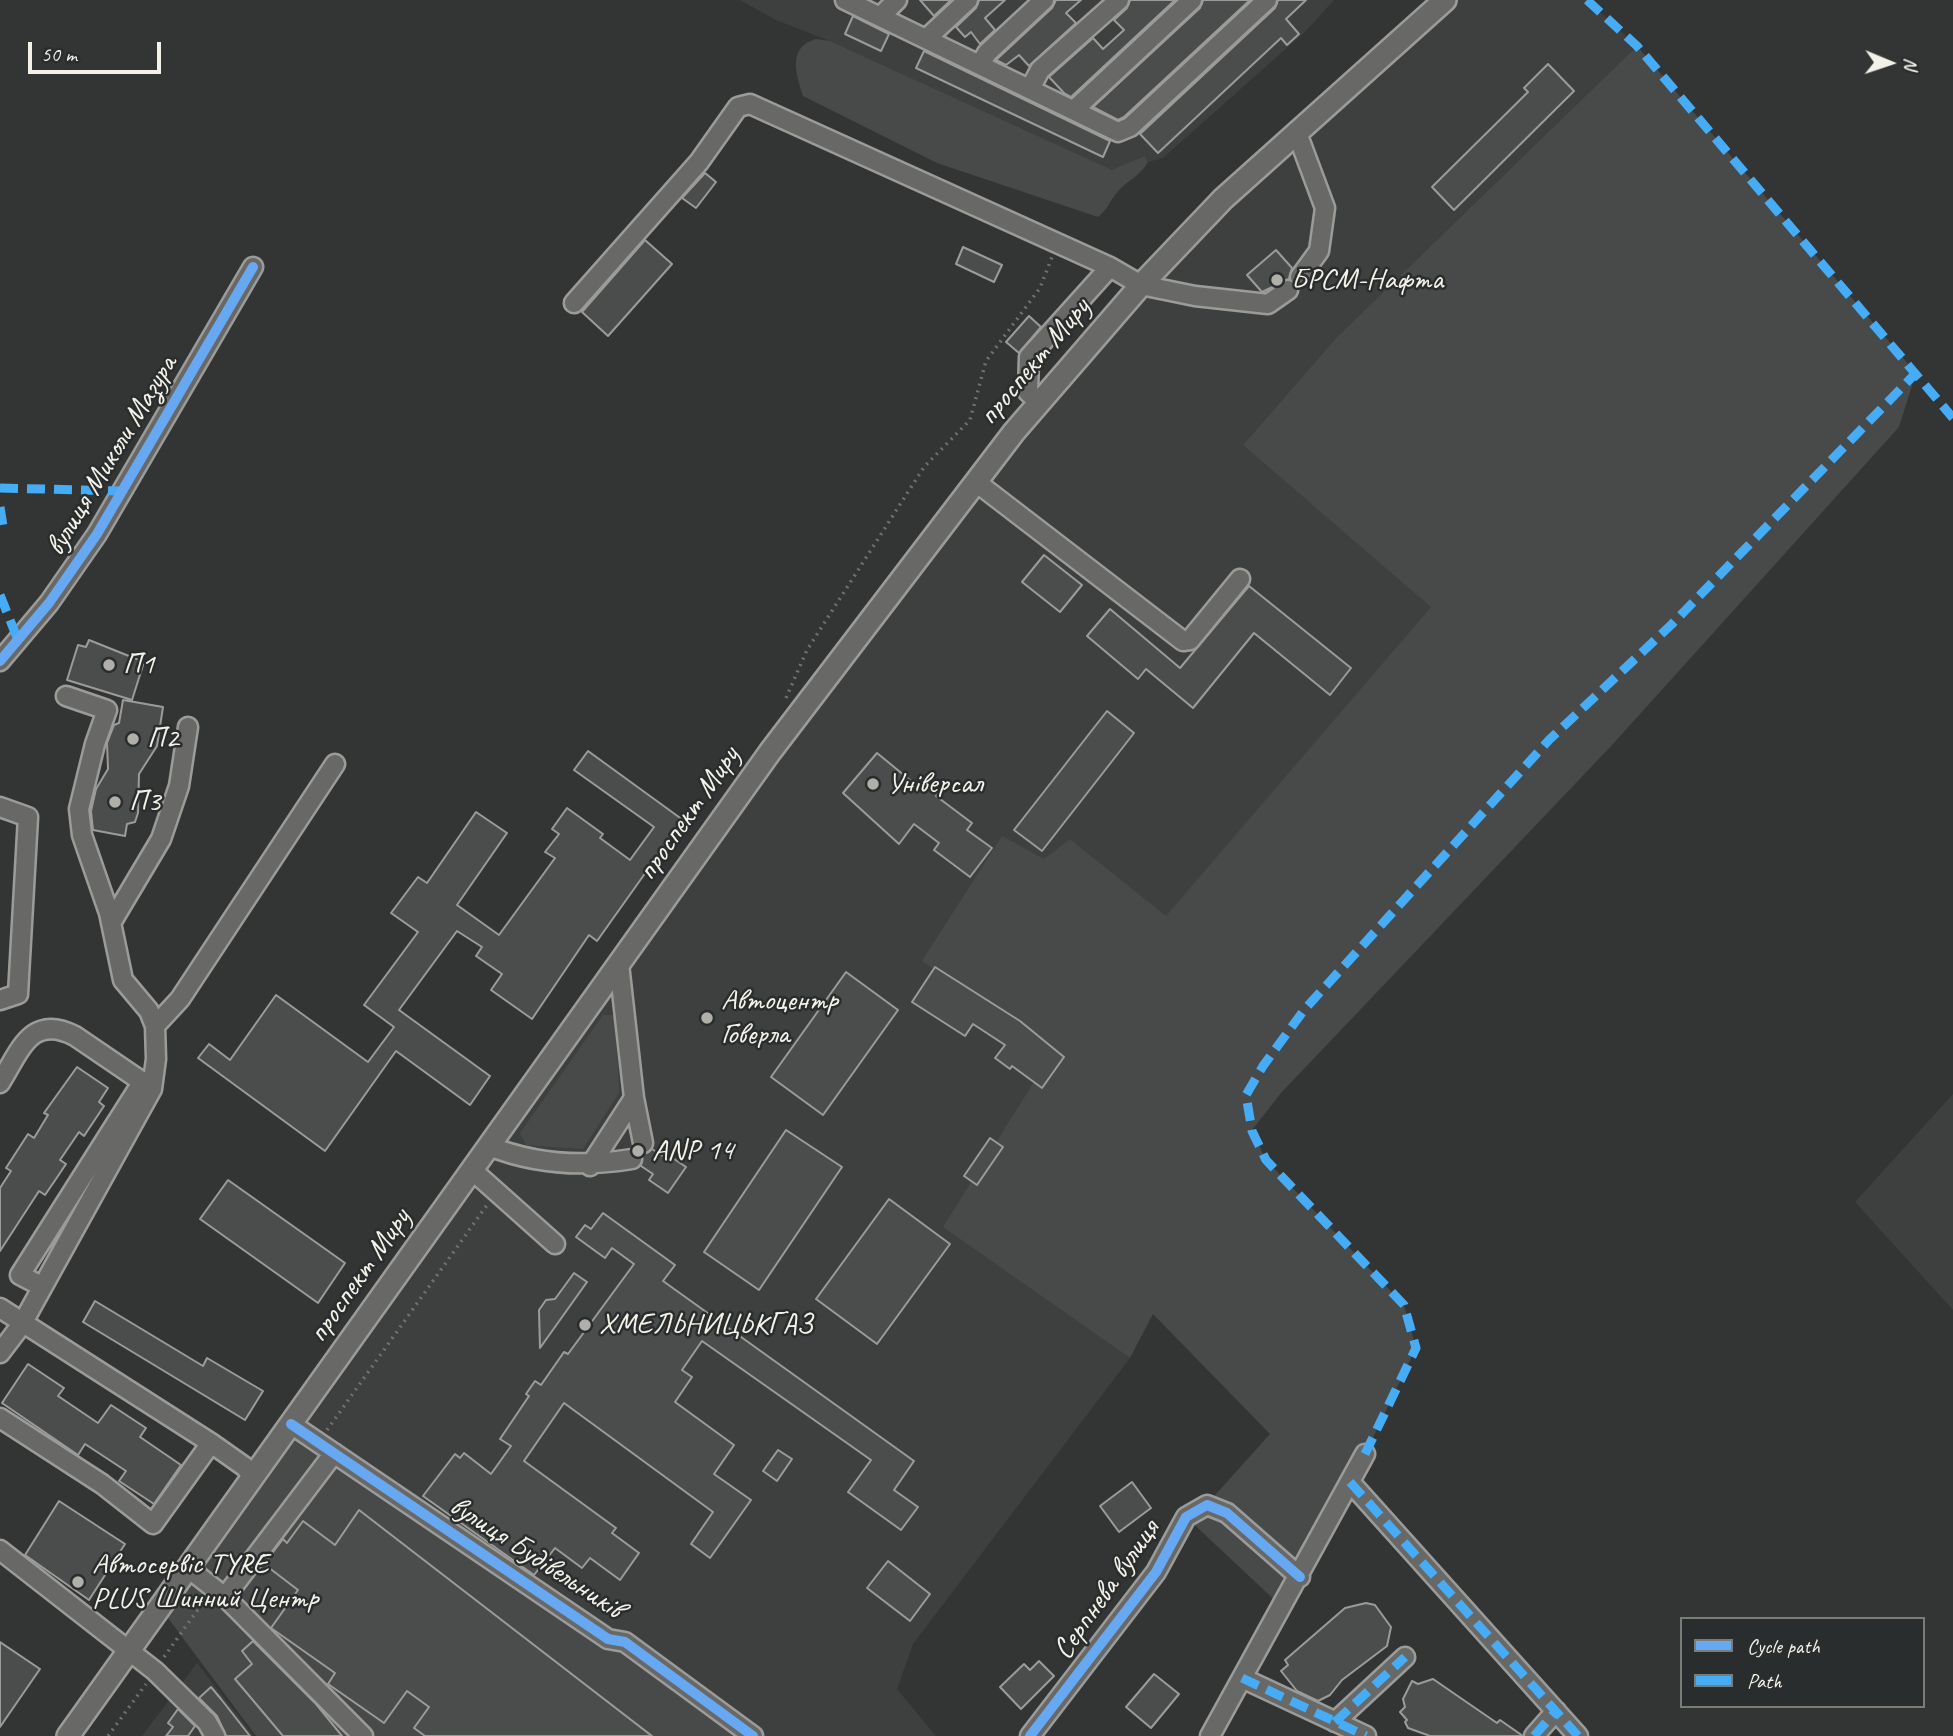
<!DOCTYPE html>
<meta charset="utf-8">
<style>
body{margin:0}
#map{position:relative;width:1953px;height:1736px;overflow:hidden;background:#333434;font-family:Caveat,sans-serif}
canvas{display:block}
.legend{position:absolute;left:1680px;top:1617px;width:245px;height:91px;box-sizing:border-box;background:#2a2d2e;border:2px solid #7b7b78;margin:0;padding:9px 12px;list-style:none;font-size:21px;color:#f4f1e8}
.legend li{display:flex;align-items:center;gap:14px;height:35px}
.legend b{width:35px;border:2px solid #7b7b78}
.north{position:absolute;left:1855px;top:28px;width:70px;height:70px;-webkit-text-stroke:5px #2a2d2e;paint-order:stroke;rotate:92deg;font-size:19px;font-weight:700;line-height:28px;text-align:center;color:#f4f1e8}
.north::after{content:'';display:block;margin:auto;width:24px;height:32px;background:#f4f1e8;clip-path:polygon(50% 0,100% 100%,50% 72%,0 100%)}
.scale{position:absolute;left:28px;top:42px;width:133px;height:32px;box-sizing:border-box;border:4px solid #f4f1e8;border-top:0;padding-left:9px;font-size:21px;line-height:24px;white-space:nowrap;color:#f4f1e8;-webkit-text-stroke:5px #2a2d2e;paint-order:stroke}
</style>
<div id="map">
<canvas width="1953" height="1736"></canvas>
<ul class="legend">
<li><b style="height:9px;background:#66a8f1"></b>Cycle path</li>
<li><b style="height:9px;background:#46acf6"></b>Path</li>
</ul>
<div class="north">N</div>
<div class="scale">50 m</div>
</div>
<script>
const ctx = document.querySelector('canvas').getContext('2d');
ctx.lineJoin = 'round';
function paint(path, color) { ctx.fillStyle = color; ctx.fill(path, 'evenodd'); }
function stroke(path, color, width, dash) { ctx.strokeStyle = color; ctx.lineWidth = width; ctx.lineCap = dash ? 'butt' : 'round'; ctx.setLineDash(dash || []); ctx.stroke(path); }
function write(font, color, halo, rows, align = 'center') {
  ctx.font = font + ' Caveat,sans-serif'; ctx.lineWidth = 5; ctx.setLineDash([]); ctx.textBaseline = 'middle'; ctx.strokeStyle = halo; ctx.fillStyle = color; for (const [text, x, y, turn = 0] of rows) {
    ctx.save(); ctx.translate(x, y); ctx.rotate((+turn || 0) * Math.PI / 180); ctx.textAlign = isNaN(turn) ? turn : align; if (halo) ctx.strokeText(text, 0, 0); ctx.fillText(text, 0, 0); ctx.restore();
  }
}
const built = new Path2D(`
 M740,0H1334L1306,31L1163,158L1148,162L1143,156L1113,171L830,41L776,20Z
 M1457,0H1587L1637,46L1337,337L1243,445L1432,606L1166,917L1070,839L922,960L1052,1053L944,1227L1130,1358L913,1644L897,1689L936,1736H741L293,1434L777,756L1020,437L1147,290L1229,204Z
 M1953,1094V1310L1855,1202Z
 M197,1663L254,1736H142Z`);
const green = new Path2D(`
 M816,39L830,41L1112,170L1144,156L1148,162C1141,176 1124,182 1115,195C1109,203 1107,210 1098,217L937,163L803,96C796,74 787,47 816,39Z
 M1637,46L1916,373L1899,427L1613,744L1281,1093L1252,1130L1266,1160L1404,1305L1416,1348L1365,1454L1282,1607L1186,1517L1207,1504L1270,1434L1153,1314L1130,1358L943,1227L1052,1053L922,961L1002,836L1044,859L1070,839L1166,916L1431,607L1243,445L1337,337Z
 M603,1015H616L619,1093L583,1149L526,1145L520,1133Z
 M293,1434L622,1649L741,1736H256L165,1614Z`);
const building = new Path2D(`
 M920,0H951L934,16Z
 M979,0H1005L985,18L995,30L980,44L971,32L965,37L956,27L976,8Z
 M1056,0H1081L1066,13L1076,23L1029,66L1019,55L1006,65L996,60L1052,8Z
 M1130,0H1175L1071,97L1064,93L1049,77L1093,38L1103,49L1124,30L1114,20L1127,8Z
 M1203,0H1250L1124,117L1118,120L1093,107L1200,8Z
 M1278,0H1306L1286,19L1299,34L1287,45L1281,38L1158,153L1140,134L1275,8Z
 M853,16L889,34L881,51L845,34Z
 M924,51L1110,141L1103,157L916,68Z
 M1548,64L1574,91L1454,210L1432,187L1528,92L1524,88Z
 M705,173L716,182L696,208L682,198Z
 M645,240L672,264L608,336L582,312Z
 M963,247L1002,265L994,282L956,264Z
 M1276,250L1292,268L1289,279L1262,292L1247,275Z
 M1029,316L1041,327L1019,353L1006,342Z
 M1044,555L1082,585L1060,612L1022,582Z
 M1249,586L1351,668L1330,695L1254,633L1193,708L1146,669L1138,679L1087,636L1110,609L1180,668Z
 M89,640L144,662L132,700L67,680L78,645L86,647Z
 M123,700L163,707L157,746L139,774L138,813L135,822L127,824L125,836L93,830L91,811L96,789L108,769L107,743L114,725L119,723Z
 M1107,711L1134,733L1042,851L1014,830Z
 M588,751L683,820L597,941L589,935L532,1019L491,990L502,974L476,956L482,947L457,931L399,1010L490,1076L470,1105L396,1051L325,1151L198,1058L209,1044L230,1060L276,995L368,1062L394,1027L364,1005L418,932L391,913L418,877L427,883L476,812L507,833L457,905L499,935L555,858L545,852L559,834L552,829L567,808L603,834L600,838L630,860L654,827L574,770Z
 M877,753L916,785L920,780L938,794L936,796L972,823L967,830L992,848L970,877L934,850L939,843L914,824L899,844L843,793Z
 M935,967L1020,1021L1064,1057L1042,1088L1012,1066L1010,1069L995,1058L1005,1045L973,1024L965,1036L912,1002Z
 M846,972L898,1010L823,1115L771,1077Z
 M77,1067L108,1088L99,1102L104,1106L84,1136L79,1132L60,1160L66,1164L58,1176L45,1195L39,1191L0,1251V1188L11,1171L6,1168L28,1134L34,1138L48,1115L44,1113Z
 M786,1130L842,1167L759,1290L704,1252Z
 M990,1138L1003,1147L977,1185L964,1176Z
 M652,1149L664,1157L667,1154L686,1167L668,1193L649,1180L653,1174L641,1166L642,1154Z
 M228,1180L345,1263L318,1303L200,1219Z
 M889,1199L950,1244L877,1344L816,1299Z
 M603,1213L675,1265L663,1281L914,1461L894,1490L918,1507L901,1530L848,1492L871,1460L702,1341L682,1370L692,1377L675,1402L734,1445L714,1474L751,1500L710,1558L691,1544L713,1512L564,1403L524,1461L616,1528L612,1533L639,1553L620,1580L590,1558L582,1568L555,1548L534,1575L423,1496L455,1454L460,1458L464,1453L491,1474L511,1446L500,1439L529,1396L526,1394L535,1381L541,1385L564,1352L568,1354L634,1264L612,1248L605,1258L576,1237L585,1225L591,1229Z
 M574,1273L587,1282L540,1348L539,1310L546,1300L555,1299Z
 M95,1301L203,1366L207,1358L263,1391L245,1420L83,1322Z
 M28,1364L64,1388L58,1396L98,1423L111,1405L146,1428L140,1437L181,1465L154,1504L119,1481L126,1471L85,1444L78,1455L2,1403Z
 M778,1450L792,1459L777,1481L763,1471Z
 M1132,1482L1151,1508L1119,1532L1100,1506Z
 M59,1501L125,1544L89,1600L25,1555Z
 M359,1510L652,1736H425L414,1728L429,1707L407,1691L384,1723L328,1684L335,1673L271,1628L298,1590L264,1564L283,1539L287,1543L303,1521L335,1545Z
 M888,1561L930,1594L910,1621L867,1588Z
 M1366,1603L1375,1605L1391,1627L1387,1646L1342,1680L1330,1695L1318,1701L1297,1691L1281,1671L1288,1665L1285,1660L1345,1608Z
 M253,1641L316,1704L342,1736H283L235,1679L252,1664L242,1651Z
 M0,1642L40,1669L0,1727Z
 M1039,1661L1054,1676L1021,1709L1000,1687L1024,1664L1030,1670Z
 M1154,1674L1179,1694L1151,1728L1126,1707Z
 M1433,1679L1497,1723L1500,1720L1523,1736H1430L1408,1728L1405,1722L1407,1720L1400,1712L1405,1707L1403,1699L1412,1681L1418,1684Z
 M211,1687L221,1699L250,1736H226L217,1716L199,1698Z
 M178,1709L195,1726L188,1736H166L173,1727L168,1723Z`);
const path = new Path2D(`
 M786,698L807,650L924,467L970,420L986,361L1040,288L1052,257
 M327,1430L487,1205
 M164,1657L204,1601
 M108,1736L146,1684`);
const minor = new Path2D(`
 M845,0L1118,132L1130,127L1267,0
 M880,17L897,0
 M926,39L968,0
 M980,65L987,53L1044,0
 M1030,89L1040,70L1119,0
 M1074,110L1192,0
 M1297,133L1325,208L1319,251L1300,277
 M574,303L699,162L738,107L750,104L1110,267L1141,285L1195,296L1268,304L1288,290
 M1039,402L1028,392L1029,357L1110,267
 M976,482L1183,641L1190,640L1240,579
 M0,661L49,603L97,534L253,267
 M0,807L28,817L18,994L0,1000
 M111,923L161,839L179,786L188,727
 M619,964L634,1098L643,1143
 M155,1026L180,999L335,764
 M0,1083C20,1051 31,1013 75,1036L150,1087
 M489,1146C534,1164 584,1167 632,1159
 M590,1166L634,1098
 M472,1170L555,1244
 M41,1286L20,1275L143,1081
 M0,1308L211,1443L245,1467L253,1477
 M0,1353L22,1324L152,1089L156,1059L155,1026L149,1011L123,980L109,913L82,835L79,809L95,744L107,710L66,696
 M0,1418L102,1484L153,1524L211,1443
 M291,1424L608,1639L625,1642L753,1736
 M1350,1482L1578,1736
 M0,1550L155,1671L207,1722L215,1736
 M188,1568L225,1597L363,1736
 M225,1597L334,1453
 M1242,1678L1366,1736
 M1335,1722L1405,1657
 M1030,1736L1156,1572L1186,1517L1207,1505L1227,1513L1300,1577
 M1210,1736L1365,1454
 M1534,1736L1556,1711`);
const major = new Path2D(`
 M68,1736L770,752L1014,432L1141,285L1223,199L1445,0`);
const quiet = new Path2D(`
 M1587,0L1637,46L1953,418
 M0,488L122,491
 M0,507L3,526L0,530
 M0,595L18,640
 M1365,1454L1416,1348L1404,1305L1266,1160L1252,1131L1246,1095L1263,1066L1304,1010L1549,740L1672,624L1916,373
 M1350,1482L1578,1736
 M1242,1678L1366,1736
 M1335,1722L1405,1657
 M1534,1736L1556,1711`);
const cycleway = new Path2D(`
 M0,661L49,603L97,534L253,267
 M291,1424L608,1639L625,1642L753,1736
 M1030,1736L1156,1572L1186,1517L1207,1505L1227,1513L1300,1577`);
const markers = [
 [1277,280,7,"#b0afa9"],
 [109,665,7,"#b0afa9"],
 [133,739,7,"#b0afa9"],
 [873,784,7,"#b0afa9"],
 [115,802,7,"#b0afa9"],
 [707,1018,7,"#b0afa9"],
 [638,1151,7,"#b0afa9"],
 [585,1325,7,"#b0afa9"],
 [78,1582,7,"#b0afa9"]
];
const poiNames = [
 ["БРСМ-Нафта",1291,280],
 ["П1",123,665],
 ["П2",147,739],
 ["Універсал",887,784],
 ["П3",129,802],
 ["Автоцентр",721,1001],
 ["Говерла",721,1035],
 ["ANP 14",652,1151],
 ["ХМЕЛЬНИЦЬКГАЗ",599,1325],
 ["Автосервіс TYRE",92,1565],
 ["PLUS Шинний Центр",92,1599]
];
const streetNames = [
 ["проспект Миру",1035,362,-50],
 ["вулиця Миколи Мазура",112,456,-59],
 ["проспект Миру",689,814,-55],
 ["проспект Миру",360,1276,-55],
 ["вулиця Будівельників",536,1558,33],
 ["Серпнева вулиця",1107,1590,-55]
];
paint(built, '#3e4040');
paint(green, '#484a49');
paint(building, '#4b4c4c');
stroke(building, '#9b9b99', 2);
stroke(minor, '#9b9b99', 23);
stroke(major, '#9b9b99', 26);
stroke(path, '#6f706f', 3.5, [2, 5]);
stroke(minor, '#686866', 18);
stroke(major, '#686866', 21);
stroke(quiet, '#46acf6', 9, [18, 9]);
stroke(cycleway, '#66a8f1', 10);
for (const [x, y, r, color] of markers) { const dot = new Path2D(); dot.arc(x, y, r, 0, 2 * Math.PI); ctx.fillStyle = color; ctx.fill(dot); stroke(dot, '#2a2d2e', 2.5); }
write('30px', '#f4f1e8', '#2a2d2e', poiNames, 'left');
write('30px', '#f4f1e8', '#2a2d2e', streetNames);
</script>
